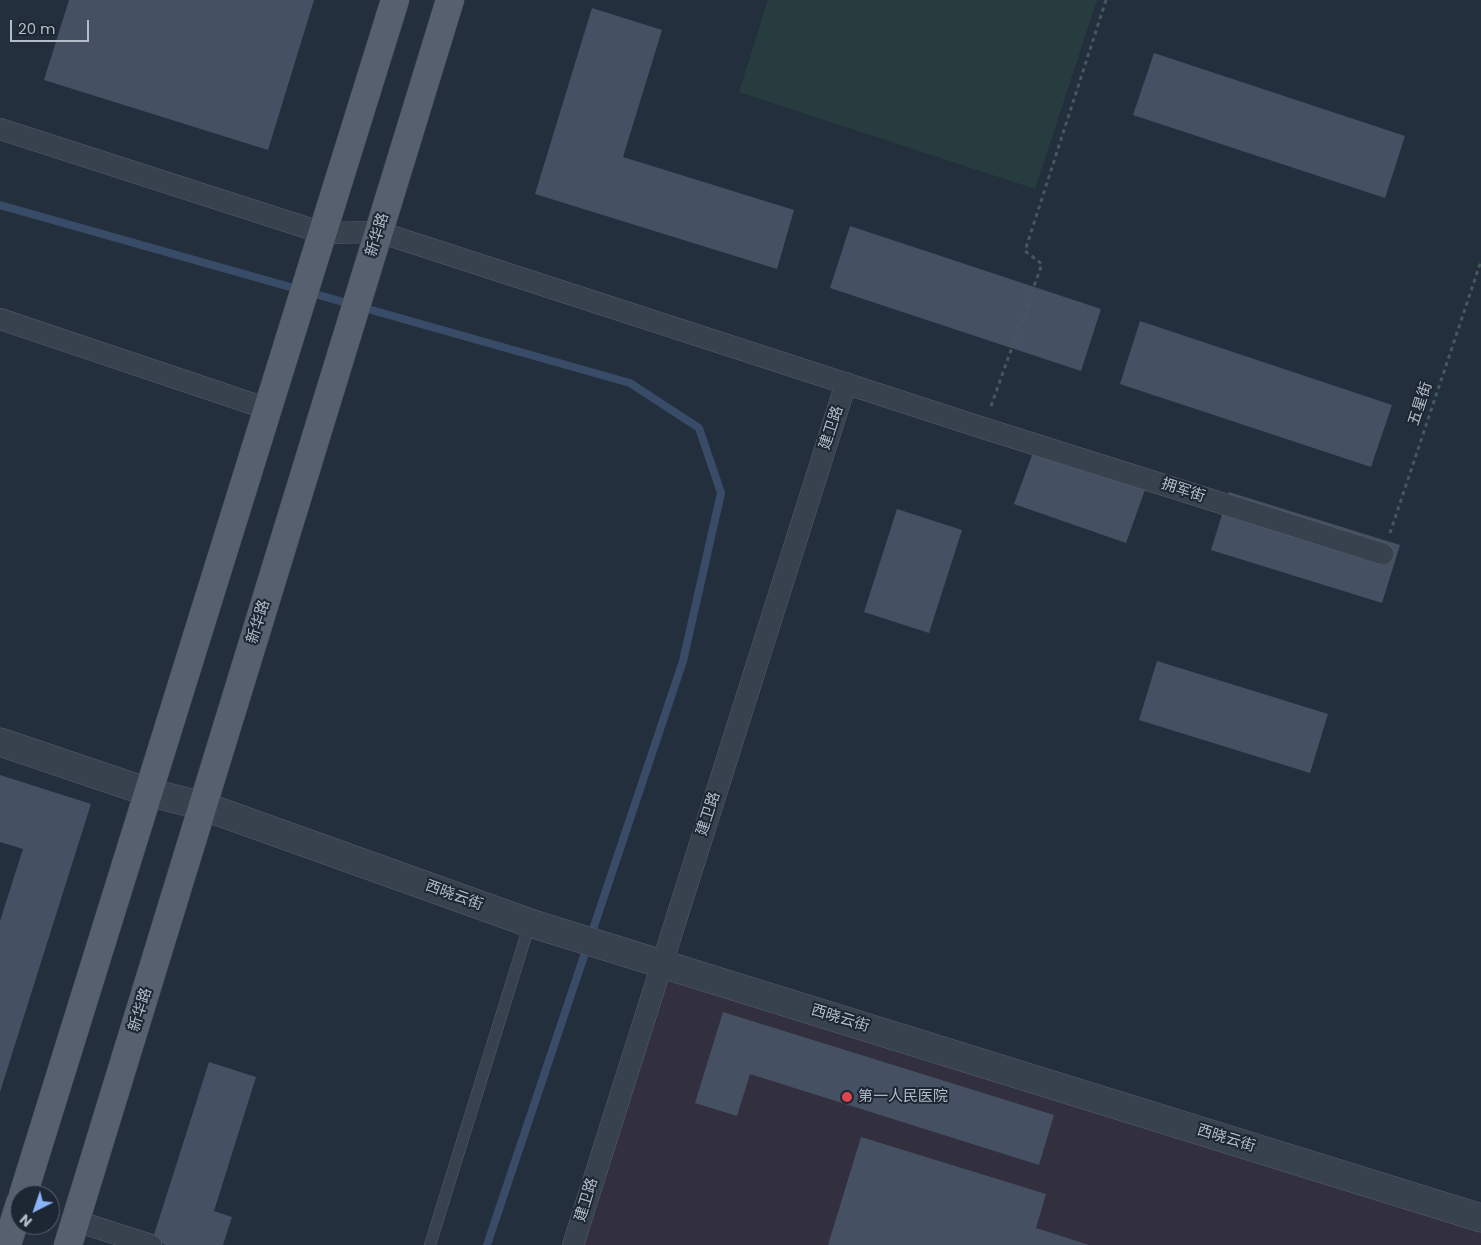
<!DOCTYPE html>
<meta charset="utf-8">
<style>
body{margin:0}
#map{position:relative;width:1481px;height:1245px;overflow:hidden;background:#242f3e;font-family:Poppins,sans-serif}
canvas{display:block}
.north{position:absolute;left:10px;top:1185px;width:50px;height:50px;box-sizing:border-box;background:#1d2633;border:1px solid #59626f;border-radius:50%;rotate:221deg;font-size:14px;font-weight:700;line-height:20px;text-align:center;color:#b4bcc9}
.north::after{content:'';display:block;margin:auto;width:18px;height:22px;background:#8ab4f8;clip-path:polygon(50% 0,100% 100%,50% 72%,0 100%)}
.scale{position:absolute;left:10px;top:20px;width:79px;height:22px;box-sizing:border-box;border:2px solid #b4bcc9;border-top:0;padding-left:6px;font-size:15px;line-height:18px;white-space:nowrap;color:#b4bcc9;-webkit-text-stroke:4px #1d2633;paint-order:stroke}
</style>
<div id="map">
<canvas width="1481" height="1245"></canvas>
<div class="north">N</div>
<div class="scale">20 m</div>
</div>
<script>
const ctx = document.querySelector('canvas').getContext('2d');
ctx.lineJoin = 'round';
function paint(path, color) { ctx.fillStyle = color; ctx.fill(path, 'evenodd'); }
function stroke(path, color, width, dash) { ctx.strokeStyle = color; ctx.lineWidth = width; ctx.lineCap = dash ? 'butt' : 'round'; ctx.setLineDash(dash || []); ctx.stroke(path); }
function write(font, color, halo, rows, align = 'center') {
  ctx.font = font + ' Poppins,"Noto Sans SC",sans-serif'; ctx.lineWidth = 4; ctx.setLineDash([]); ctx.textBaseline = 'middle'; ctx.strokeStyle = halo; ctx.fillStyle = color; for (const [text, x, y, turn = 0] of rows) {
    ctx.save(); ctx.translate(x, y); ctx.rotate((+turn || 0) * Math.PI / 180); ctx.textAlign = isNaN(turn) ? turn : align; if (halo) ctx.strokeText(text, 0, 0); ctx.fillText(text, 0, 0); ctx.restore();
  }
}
const medical = new Path2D(`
 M663,968L1481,1226V1245H576Z`);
const green = new Path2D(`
 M768,0H1097L1035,189L739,92Z`);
const stream = new Path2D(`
 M0,205L630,383L699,428L721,493L683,661L487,1245`);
const building = new Path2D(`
 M69,0H314L268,150L44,80Z
 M592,8L662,30L623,157L794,210L777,269L535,194Z
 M1154,53L1405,136L1385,198L1133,115Z
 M850,226L1101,309L1081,371L830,288Z
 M1140,321L1392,405L1371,467L1120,384Z
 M1035,447L1146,487L1126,543L1014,504Z
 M1229,492L1400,545L1382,603L1211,550Z
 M897,509L962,530L929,633L864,612Z
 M1157,661L1328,714L1310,773L1139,720Z
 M0,775L91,804L0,1092V921L23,849L0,842Z
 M723,1012L1054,1115L1039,1165L750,1074L737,1116L695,1103Z
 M209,1062L256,1077L214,1211L232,1217L223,1245H166L152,1241Z
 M861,1137L1046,1194L1036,1228L1089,1245H828Z`);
const path = new Path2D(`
 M991,406L1042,264L1025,251L1106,0
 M1390,533L1481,261`);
const service = new Path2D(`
 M430,1245L530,923`);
const minor = new Path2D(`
 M0,129L323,233L379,232L983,428L1383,554
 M0,319L268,409
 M76,1221L151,1245
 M573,1245L846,383`);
const tertiary = new Path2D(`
 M0,742L148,792L203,806L530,923L1481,1218`);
const primary = new Path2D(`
 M23,1195L395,0
 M7,1245L20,1203
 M68,1245L450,0`);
const markers = [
 [847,1097,6,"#e0444e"]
];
const streetNames = [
 ["新华路",378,235,-73],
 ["五星街",1421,404,-72],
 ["建卫路",832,428,-72],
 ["拥军街",1183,491,18],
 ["新华路",259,622,-73],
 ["建卫路",709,814,-72],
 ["西晓云街",454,896,20],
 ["新华路",141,1010,-73],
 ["西晓云街",840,1019,17],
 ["西晓云街",1226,1139,17],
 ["建卫路",587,1200,-73]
];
const poiNames = [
 ["第一人民医院",858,1097]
];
paint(medical, '#32303f');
paint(green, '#263c3f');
stroke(stream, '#394c67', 8);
paint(building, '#455162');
stroke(service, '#565f6c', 12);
stroke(minor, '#565f6c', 22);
stroke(tertiary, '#565f6c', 29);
stroke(primary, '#414a57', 29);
stroke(path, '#44595c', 3, [4, 4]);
stroke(service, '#38414e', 11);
stroke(minor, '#38414e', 21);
stroke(tertiary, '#38414e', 28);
stroke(primary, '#56606e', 28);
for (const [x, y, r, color] of markers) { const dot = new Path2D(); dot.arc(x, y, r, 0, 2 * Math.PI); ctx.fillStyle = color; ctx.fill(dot); stroke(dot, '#1d2633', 2); }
write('15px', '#b4bcc9', '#1d2633', streetNames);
write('15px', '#b4bcc9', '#1d2633', poiNames, 'left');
</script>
